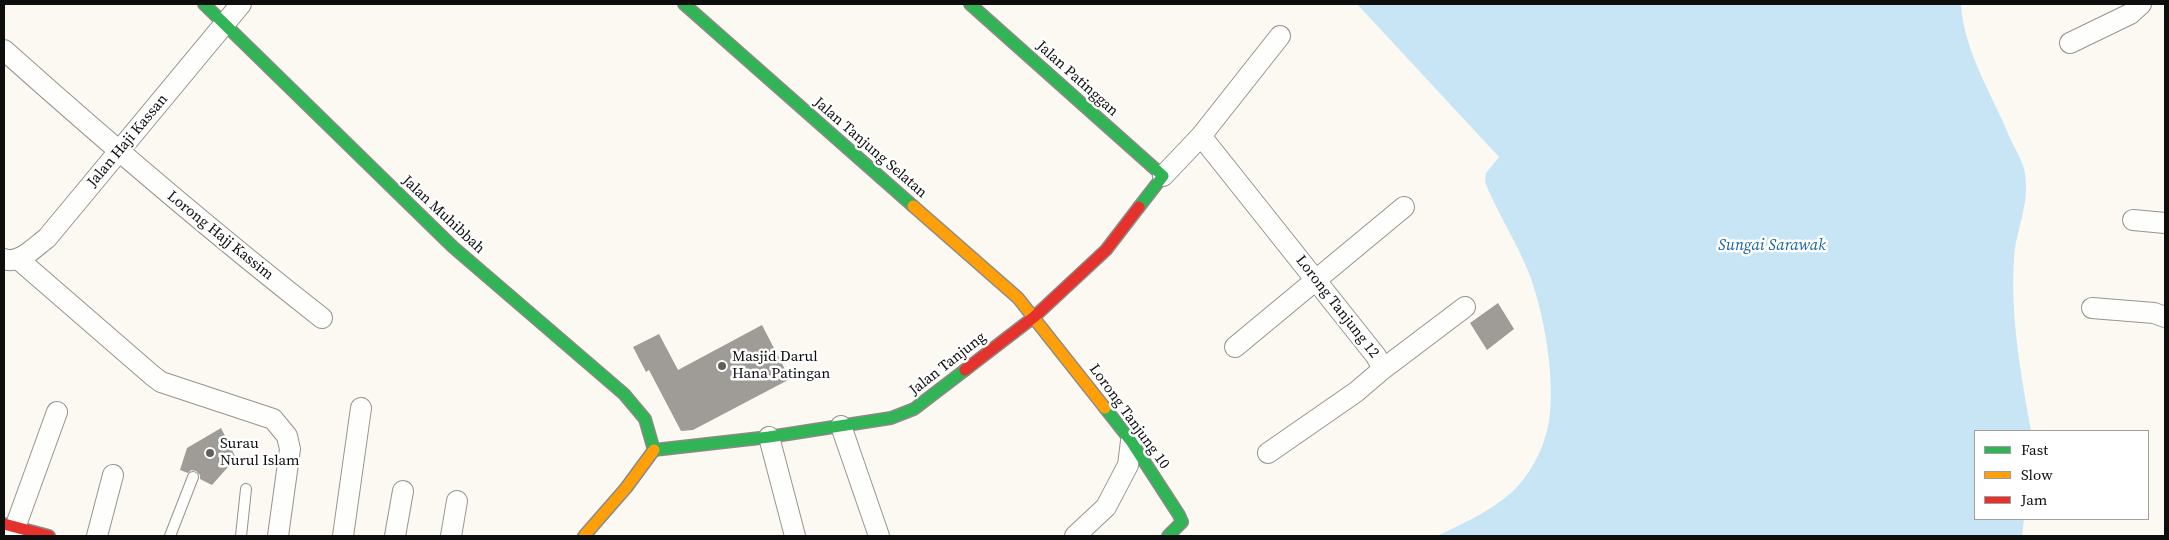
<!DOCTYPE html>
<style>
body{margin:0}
#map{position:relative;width:2169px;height:540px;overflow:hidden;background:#fbf9f2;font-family:"Source Serif 4",serif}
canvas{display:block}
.frame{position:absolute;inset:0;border:5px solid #0e0e0e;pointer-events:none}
.legend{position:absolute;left:1974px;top:430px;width:175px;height:90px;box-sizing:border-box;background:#fff;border:1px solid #9f9f9f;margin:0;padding:6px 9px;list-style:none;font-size:15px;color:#0e0e0e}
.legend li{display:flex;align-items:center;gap:10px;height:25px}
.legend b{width:25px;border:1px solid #9f9f9f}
</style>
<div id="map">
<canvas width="2169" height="540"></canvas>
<div class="frame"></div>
<ul class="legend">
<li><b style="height:6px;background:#30b455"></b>Fast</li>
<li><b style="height:6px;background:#ff9f0a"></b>Slow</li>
<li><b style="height:6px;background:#e5322d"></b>Jam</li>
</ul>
</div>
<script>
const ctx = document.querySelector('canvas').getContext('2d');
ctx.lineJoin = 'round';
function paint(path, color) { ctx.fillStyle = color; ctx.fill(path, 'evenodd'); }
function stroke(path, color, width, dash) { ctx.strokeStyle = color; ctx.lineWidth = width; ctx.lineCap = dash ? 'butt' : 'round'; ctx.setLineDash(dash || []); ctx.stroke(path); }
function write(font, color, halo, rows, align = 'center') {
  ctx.font = font + ' "Source Serif 4",serif'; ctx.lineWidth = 5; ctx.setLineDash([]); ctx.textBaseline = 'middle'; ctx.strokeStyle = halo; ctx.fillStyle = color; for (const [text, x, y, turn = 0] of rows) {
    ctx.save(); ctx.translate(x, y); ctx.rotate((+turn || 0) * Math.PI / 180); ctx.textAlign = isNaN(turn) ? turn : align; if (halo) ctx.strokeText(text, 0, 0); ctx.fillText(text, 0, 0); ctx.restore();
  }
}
const water = new Path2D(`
 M1357,4H1961C1964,52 1992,94 2010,138C2015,149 2023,161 2025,173C2030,206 2016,228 2014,258C2010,316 2021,375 2031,431H1975V519H2024L2022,536H1437C1463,523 1490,512 1512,492C1526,479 1538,459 1544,441C1561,398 1544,305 1525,264C1513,236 1496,210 1485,182L1486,173L1499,157Z`);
const building = new Path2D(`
 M1498,303L1514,329L1487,350L1470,323Z
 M762,325L790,379L693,430L681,431L649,370L646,372L633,347L659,334L678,370Z
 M221,428L236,458L212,485L200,479V475L196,471L191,470L188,473L180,470L187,448Z`);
const lane = new Path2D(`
 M170,536L193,477
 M241,536L246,489`);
const street = new Path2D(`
 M2070,43L2130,14L2141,4
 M4,50C107,142 212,232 322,318
 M1201,136L1376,356L1383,369L1356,392L1268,453
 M1163,176L1201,136L1280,36
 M2133,220L2165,223
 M4,259C19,265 36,246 47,238L241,4
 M18,259L153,376L161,382L273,419L287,436L290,449L278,536
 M2092,308L2154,313L2165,317
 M1235,347L1404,207
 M1383,369L1465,307
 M841,426L879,536
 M769,437L795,536
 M12,536L57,412
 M97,536L113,475
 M343,536L361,408
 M395,536L403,491
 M451,536L457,501
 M1075,536L1106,507L1128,465L1131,441`);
const fast = new Path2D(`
 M204,4L453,247L624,394L645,419L654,450
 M684,4L913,206
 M970,4L1163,176L1139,207
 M1105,408L1131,441L1179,515L1182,522L1168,536
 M654,450L769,437L891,418L914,409L965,370`);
const slow = new Path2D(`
 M913,206L1018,298L1105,408
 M584,536L626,488L654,450`);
const jam = new Path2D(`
 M965,370L1034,317L1106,250L1139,207
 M4,524L49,536`);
const markers = [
 [722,366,5,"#61605e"],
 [210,453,5,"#61605e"]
];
const streetNames = [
 ["Jalan Patinggan",1077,79,42],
 ["Jalan Haji Kassan",128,141,-50],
 ["Jalan Tanjung Selatan",870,148,41],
 ["Jalan Muhibbah",443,215,43],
 ["Lorong Hajj Kassim",220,236,39],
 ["Lorong Tanjung 12",1337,307,52],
 ["Jalan Tanjung",948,364,-38],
 ["Lorong Tanjung 10",1129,417,54]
];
const poiNames = [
 ["Masjid Darul",732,357],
 ["Hana Patingan",732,374],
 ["Surau",220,444],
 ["Nurul Islam",220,461]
];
const waterNames = [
 ["Sungai Sarawak",1772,246]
];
paint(water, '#c8e5f6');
paint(building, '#9f9c98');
stroke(lane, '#959491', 12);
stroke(street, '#959491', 22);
stroke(fast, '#8b8a87', 14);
stroke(slow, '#8b8a87', 14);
stroke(jam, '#8b8a87', 14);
stroke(lane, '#fefefd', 10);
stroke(street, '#fefefd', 20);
stroke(fast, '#30b455', 11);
stroke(slow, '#ff9f0a', 11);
stroke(jam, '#e5322d', 11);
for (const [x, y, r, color] of markers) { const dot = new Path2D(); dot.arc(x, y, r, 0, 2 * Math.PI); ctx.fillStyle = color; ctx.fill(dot); stroke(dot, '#fff', 2); }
write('15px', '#0e0e0e', '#fff', streetNames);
write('15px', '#0e0e0e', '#fff', poiNames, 'left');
write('italic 16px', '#1563a2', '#fff', waterNames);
</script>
